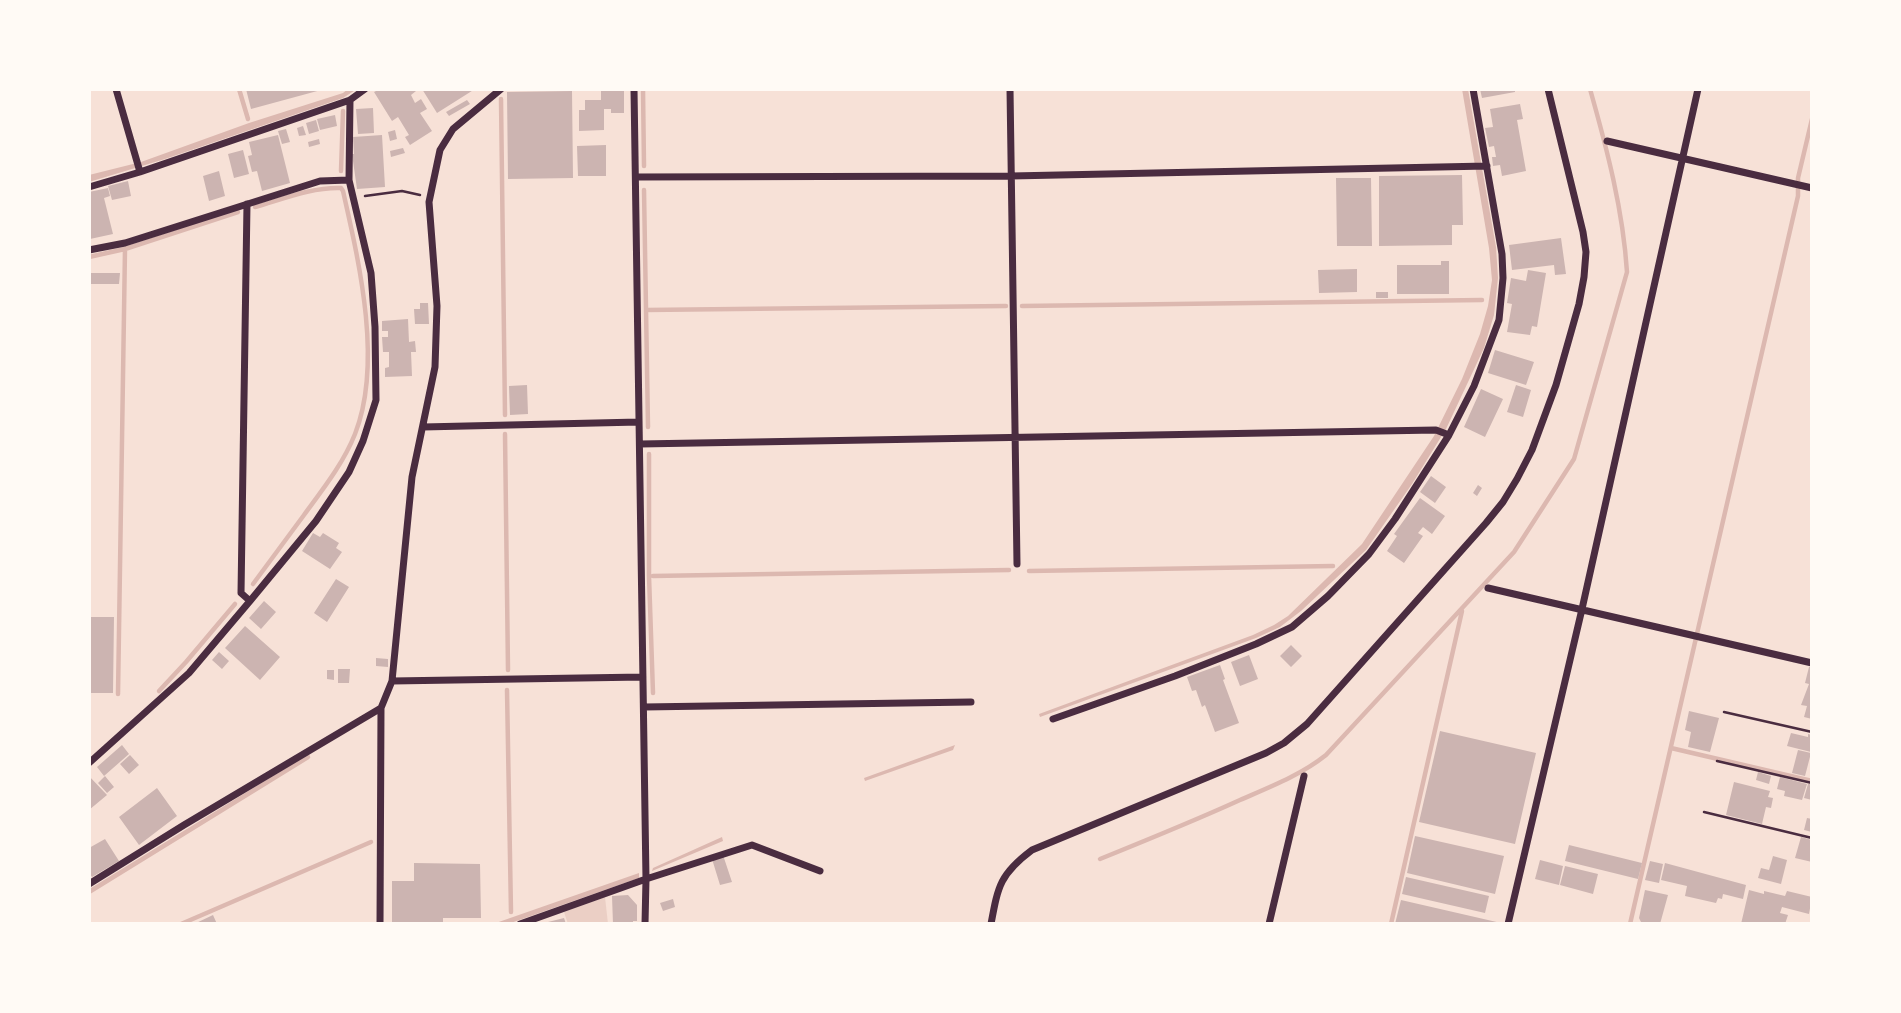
<!DOCTYPE html>
<style>
body{margin:0}
#map{position:relative;width:1901px;height:1013px;overflow:hidden;background:#f7e1d7;font-family:Roboto,sans-serif}
canvas{display:block}
.frame{position:absolute;inset:0;border:91px solid #fffaf5;pointer-events:none}
</style>
<div id="map">
<canvas width="1901" height="1013"></canvas>
<div class="frame"></div>
</div>
<script>
const ctx = document.querySelector('canvas').getContext('2d');
ctx.lineJoin = 'round';
function paint(path, color) { ctx.fillStyle = color; ctx.fill(path, 'evenodd'); }
function stroke(path, color, width, dash) { ctx.strokeStyle = color; ctx.lineWidth = width; ctx.lineCap = dash ? 'butt' : 'round'; ctx.setLineDash(dash || []); ctx.stroke(path); }
const green = new Path2D(`
 M605,897L608,924H568L564,912Z`);
const water = new Path2D(`
 M348,89H357L343,98L165,159L89,182V175L141,162L249,123L343,93Z
 M1462,89H1468L1496,247L1498,278L1494,315L1484,348L1446,429L1412,484L1366,550L1301,611L1280,627L1256,638L1040,717L1039,714L1253,635L1274,625L1288,616L1362,544L1434,436L1462,379L1480,334L1488,306L1492,280L1489,248Z
 M955,745L953,750L865,781L864,778Z
 M722,837L723,841L652,871L653,868Z
 M639,873V878L508,924H493Z`);
const stream = new Path2D(`
 M239,89L248,119
 M643,89L644,166
 M501,99L505,415
 M341,171L343,111
 M644,190L648,427
 M89,257L125,249L238,212
 M1022,306L1482,300
 M646,310L1006,306
 M505,434L508,670
 M649,454V576L653,693
 M1029,571L1333,566
 M653,576L1009,570
 M253,584C270,561 287,538 304,515C323,489 343,464 355,434C383,363 359,262 343,191L341,188C312,187 283,199 255,207
 M507,690L511,912
 M159,691L186,662L235,604
 M118,694L125,249
 M1671,748L1812,781
 M1100,859C1147,840 1194,821 1240,800C1270,787 1301,775 1326,755L1514,552L1574,459L1627,272C1623,210 1607,149 1590,89
 M89,892L308,757
 M181,924L371,842
 M1391,924L1462,611
 M1630,924L1798,196V178L1812,119`);
const building = new Path2D(`
 M246,89H321V90L251,109Z
 M380,89H415L416,91L411,95L415,103L421,99L427,109L420,113L432,131L410,145L405,137L409,135L398,117L392,121L374,92Z
 M422,89H475L437,113Z
 M601,89H624V113H611V109H604V130L579,131V110H585V100H601Z
 M1480,89H1515V92L1482,98Z
 M572,91L573,178L508,179L507,92Z
 M467,100L470,104L449,116L446,112Z
 M1520,104L1523,119L1517,120L1526,171L1502,176L1500,165L1493,166L1492,157H1496L1494,146L1489,147L1485,128L1493,127L1490,109Z
 M373,108L374,133L358,134L356,109Z
 M335,115L337,126L320,130L317,119Z
 M316,120L319,131L309,134L306,123Z
 M303,126L306,135L299,136L297,128Z
 M286,129L290,142L282,144L278,131Z
 M395,130L397,139L390,141L388,132Z
 M278,135L290,183L262,191L257,171L252,172L248,156L252,155L249,142Z
 M382,135L385,187L357,189L352,154H354L353,137Z
 M319,139L320,144L309,147L308,142Z
 M606,145V176H578L577,146Z
 M403,148L405,153L391,157L390,151Z
 M243,150L249,174L234,178L228,154Z
 M219,171L225,196L209,201L203,176Z
 M1462,175L1463,225H1452V245L1379,246V176Z
 M1336,178H1371L1372,246H1337Z
 M128,181L131,196L112,200L108,186Z
 M108,188L110,196L104,198L113,234L90,239L89,192Z
 M1561,238L1566,274L1555,275L1554,265L1512,270L1509,245Z
 M1441,261H1449V294H1397V265H1441Z
 M1357,269V292L1319,293L1318,270Z
 M1528,270L1546,273L1537,327L1532,326L1530,335L1507,332L1512,304L1507,303L1511,278L1526,281Z
 M89,273H120L119,284H89Z
 M1376,292H1388V298H1376Z
 M420,303H428L429,324H415L414,309H420Z
 M408,319L409,342L415,341L416,352H411L412,376L385,377V368L389,367V352H383L382,337H388V331H382V321Z
 M1495,350L1534,362L1526,385L1488,373Z
 M527,385L528,414L510,415L509,386Z
 M1516,385L1531,390L1523,417L1507,412Z
 M1481,389L1503,399L1485,437L1464,427Z
 M1431,476L1446,487L1435,503L1420,492Z
 M1478,485L1482,488L1477,496L1473,493Z
 M1420,498L1445,516L1432,534L1423,527L1418,533L1423,536L1404,563L1387,551L1397,536L1394,534Z
 M313,533L320,537L323,533L339,543L336,548L342,552L330,569L302,551Z
 M336,579L349,587L327,622L314,613Z
 M264,601L276,612L261,629L249,618Z
 M89,617H114L113,693H89Z
 M245,626L280,657L260,680L225,648Z
 M1291,645L1302,656L1291,667L1280,656Z
 M219,652L229,661L222,669L212,660Z
 M1249,655L1258,679L1240,686L1231,662Z
 M376,658L388,659V667L376,666Z
 M1220,665L1225,679L1223,680L1239,723L1215,732L1205,705L1202,707L1196,690L1192,691L1187,677Z
 M1809,667H1812V719L1804,717L1807,706L1801,705L1809,684L1805,683Z
 M338,669H350L349,683H338Z
 M327,670H334V680L327,679Z
 M1689,711L1719,718L1710,752L1688,747L1691,732L1685,730Z
 M1440,731L1536,753L1515,844L1419,822Z
 M1791,733L1808,737V734L1812,735L1811,752L1787,746Z
 M122,745L129,754L104,776L97,767Z
 M1798,750L1811,753L1805,776L1792,773Z
 M130,755L139,765L129,774L120,764Z
 M1758,772L1771,776L1769,784L1756,780Z
 M89,776L107,795L89,810Z
 M105,776L114,787L107,793L98,783Z
 M1780,777L1807,784L1802,800L1784,796L1785,791L1777,789Z
 M1734,782L1770,791L1768,797L1773,798L1771,808L1766,807L1762,824L1726,815Z
 M1808,784H1812V800L1804,798Z
 M157,788L177,816L139,845L119,817Z
 M1807,818L1812,819V832L1804,830Z
 M1415,836L1504,856L1495,894L1407,873Z
 M1801,837L1812,840V862L1795,858Z
 M105,839L119,861L92,877L89,873V848Z
 M1569,845L1642,863L1638,879L1565,861Z
 M723,855L732,882L720,885L712,859Z
 M1773,856L1787,860L1781,884L1758,878L1761,868L1769,870Z
 M1540,860L1563,866L1559,885L1535,879Z
 M1650,861L1663,864L1659,883L1645,880Z
 M414,863L480,864L481,918H443V924H392V881H414Z
 M1665,863L1746,885L1743,899L1723,894L1722,899L1718,898L1716,903L1685,896L1687,886L1661,880Z
 M1565,866L1598,874L1593,894L1560,885Z
 M1406,877L1489,896L1485,913L1402,894Z
 M1645,890L1668,895L1660,924H1642L1639,918Z
 M1749,890L1764,894V891L1785,896L1787,891L1812,897L1809,914L1782,907L1780,913L1788,915L1785,924H1741Z
 M628,895L637,905V921H633V924H613L612,896Z
 M673,899L675,907L663,911L660,903Z
 M1401,900L1501,923V924H1395Z
 M213,915L217,924H194Z
 M564,918L566,924H544V923Z`);
const path = new Path2D(`
 M365,196L402,191L420,195
 M1724,712L1812,732
 M1717,761L1812,783
 M1704,812L1812,838`);
const minor = new Path2D(`
 M116,89L140,172
 M634,89L646,879L645,924
 M1010,89L1017,564
 M1607,141L1812,188
 M636,177L1011,176L1487,166
 M89,187L140,172L350,100L365,89
 M247,204L241,593L250,601
 M89,250L125,243L320,181L349,180
 M423,427L639,422
 M640,444L1436,430L1449,435
 M1488,588L1812,663
 M392,681L643,677
 M644,707L971,702
 M1053,719L1175,676L1256,644L1292,627L1328,596L1369,554L1395,519L1449,435L1474,386L1499,320L1503,278L1502,254L1473,89
 M89,763L189,673L250,601L316,521L349,472L363,441L376,400L375,327L371,273L349,180L350,100
 M89,884L184,825L381,708L392,681L412,477L435,367L437,306L429,202L440,150L453,129L501,89
 M380,924L381,708
 M520,924L646,879L752,845L820,871
 M991,924C998,886 1000,874 1032,850L1266,753L1284,743L1307,724L1486,523L1503,502L1517,479L1532,450L1556,385L1579,304L1584,277L1586,252L1583,232L1548,89
 M1269,924L1304,776
 M1508,924L1582,609L1698,89`);
paint(green, '#ebcfc5');
paint(water, '#dcb8b0');
stroke(stream, '#dcb8b0', 4.5);
paint(building, '#ccb4b1');
stroke(path, '#4a2c40', 2.5);
stroke(minor, '#4a2c40', 7);
</script>
